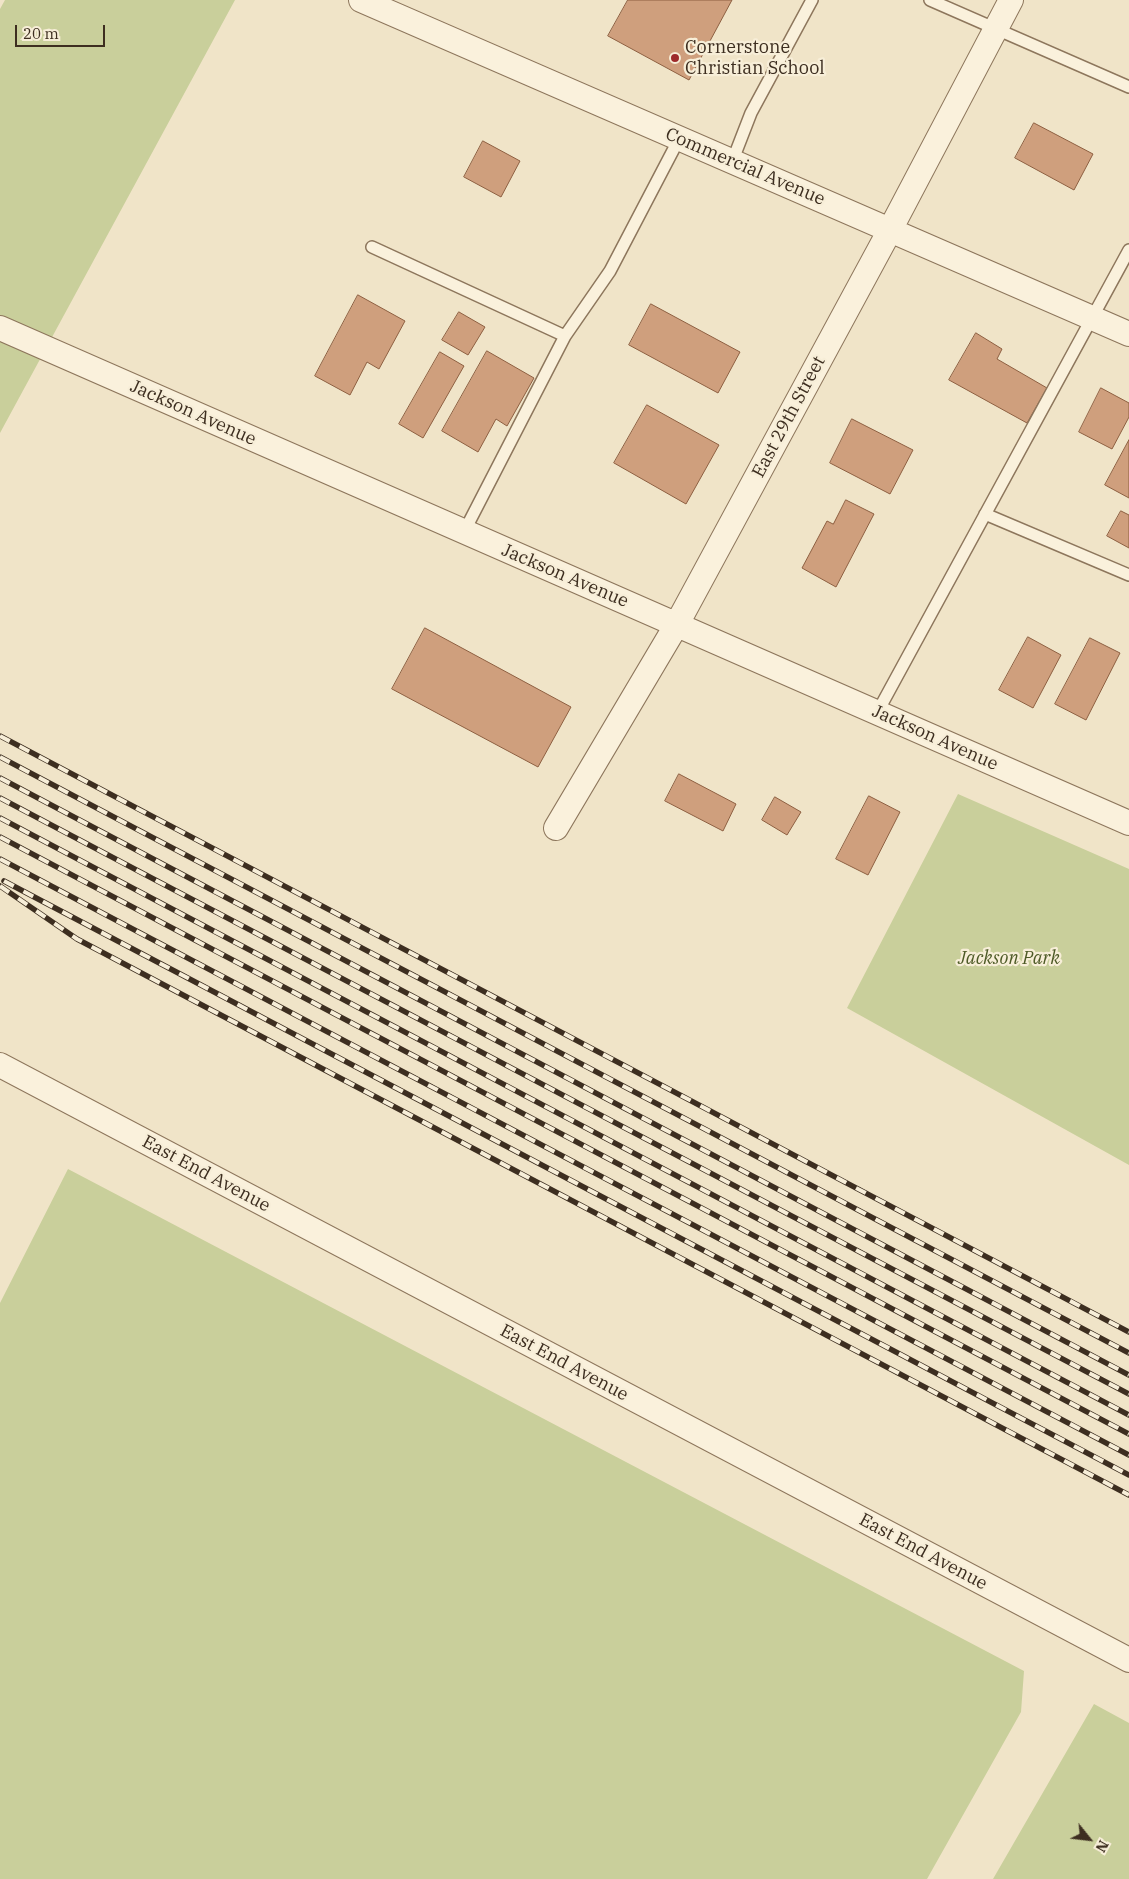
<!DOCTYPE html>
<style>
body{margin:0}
#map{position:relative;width:1129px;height:1879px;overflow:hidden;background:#f0e4c8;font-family:"IBM Plex Serif",serif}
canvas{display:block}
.north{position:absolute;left:1064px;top:1814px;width:50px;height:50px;-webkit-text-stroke:4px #f7eed8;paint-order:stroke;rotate:119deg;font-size:14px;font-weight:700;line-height:20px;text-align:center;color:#3d2e20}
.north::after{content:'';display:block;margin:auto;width:18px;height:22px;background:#3d2e20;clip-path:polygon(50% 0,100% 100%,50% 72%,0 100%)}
.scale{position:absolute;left:15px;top:25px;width:90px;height:22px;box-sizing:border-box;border:2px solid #3d2e20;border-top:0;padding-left:6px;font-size:15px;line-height:18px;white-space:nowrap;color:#3d2e20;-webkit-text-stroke:4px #f7eed8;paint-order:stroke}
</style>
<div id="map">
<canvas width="1129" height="1879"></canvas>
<div class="north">N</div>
<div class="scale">20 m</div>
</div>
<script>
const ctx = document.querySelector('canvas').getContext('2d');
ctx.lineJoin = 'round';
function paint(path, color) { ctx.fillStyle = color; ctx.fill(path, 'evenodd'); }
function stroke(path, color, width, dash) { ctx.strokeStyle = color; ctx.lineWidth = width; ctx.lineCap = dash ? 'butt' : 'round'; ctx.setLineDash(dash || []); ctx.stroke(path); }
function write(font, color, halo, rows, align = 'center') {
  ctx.font = font + ' "IBM Plex Serif",serif'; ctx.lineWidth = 4.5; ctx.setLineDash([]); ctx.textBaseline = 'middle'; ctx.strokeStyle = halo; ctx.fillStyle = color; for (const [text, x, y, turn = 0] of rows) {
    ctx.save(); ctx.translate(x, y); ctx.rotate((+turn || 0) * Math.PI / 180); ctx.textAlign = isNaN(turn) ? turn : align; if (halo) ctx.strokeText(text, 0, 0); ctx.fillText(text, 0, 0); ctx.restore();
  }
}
const green = new Path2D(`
 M5,0H235L0,433V9Z
 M958,794L1129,869V1165L847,1008Z
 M68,1169L1024,1671L1021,1712L927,1879H0V1303Z
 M1094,1704L1129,1723V1879H993Z`);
const building = new Path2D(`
 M628,0H732L689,80L608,36Z
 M1034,123L1093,154L1074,190L1015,158Z
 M483,141L520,161L501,197L464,177Z
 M358,295L405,321L379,369L367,362L350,395L315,376Z
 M651,304L740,352L718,393L629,345Z
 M459,312L485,327L468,355L442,340Z
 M976,333L1002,349L997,359L1047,388L1027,423L949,380Z
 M487,351L534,378L507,426L496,419L478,452L442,431Z
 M440,352L464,366L423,438L399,424Z
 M1101,388L1129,403V417L1112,449L1079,432Z
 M647,405L719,445L686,504L614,463Z
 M852,419L913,450L890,494L830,463Z
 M1129,440V498L1105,485Z
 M846,500L874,514L836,587L802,568L827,521L833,524Z
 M1121,511L1129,515V548L1107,536Z
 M425,628L571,707L538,767L392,689Z
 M1028,637L1061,655L1033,708L999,690Z
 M1090,638L1120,653L1086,720L1055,704Z
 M679,774L736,804L723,831L665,801Z
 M869,796L900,812L868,875L836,859Z
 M775,797L801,812L787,835L762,820Z`);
const service = new Path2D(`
 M930,0L1129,87
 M732,162L751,113L812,0
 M372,247L565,336
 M985,514L1129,575
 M464,532L565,336L610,271L679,139
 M877,713L1129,250`);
const minor = new Path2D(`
 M361,0L1129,334
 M0,328L1129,823
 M556,828L677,624L890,230L1011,0
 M0,1065L1129,1660`);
const rail = new Path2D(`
 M0,736L1129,1332
 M0,757L1129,1353
 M0,778L1129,1375
 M0,798L1129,1394
 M0,818L1129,1415
 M0,837L1129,1434
 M0,859L1129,1455
 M4,881L1129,1475
 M0,886L77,939L1129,1495`);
const markers = [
 [675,58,5,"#9e2a2b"]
];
const poiNames = [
 ["Cornerstone",685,48],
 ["Christian School",685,69]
];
const streetNames = [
 ["Commercial Avenue",745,167,23],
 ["Jackson Avenue",193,413,24],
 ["East 29th Street",789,417,-62],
 ["Jackson Avenue",565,576,23],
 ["Jackson Avenue",935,738,24],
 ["East End Avenue",206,1174,28],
 ["East End Avenue",564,1363,28],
 ["East End Avenue",923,1552,28]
];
const parkNames = [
 ["Jackson Park",1009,959]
];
paint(green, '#c9cf9b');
paint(building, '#cf9f7d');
stroke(building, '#8d5f41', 1);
stroke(service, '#8d765c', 14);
stroke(minor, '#8d765c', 26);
stroke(service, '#faf1dc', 11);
stroke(minor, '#faf1dc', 24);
stroke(rail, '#3d2e20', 5.5);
stroke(rail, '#f7eed8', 4, [11]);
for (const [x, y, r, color] of markers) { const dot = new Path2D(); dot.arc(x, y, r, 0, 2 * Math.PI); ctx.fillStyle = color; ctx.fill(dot); stroke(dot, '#f7eed8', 2); }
write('18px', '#3d2e20', '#f7eed8', poiNames, 'left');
write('18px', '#3d2e20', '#f7eed8', streetNames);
write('italic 18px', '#4d5a26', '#f7eed8', parkNames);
</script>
